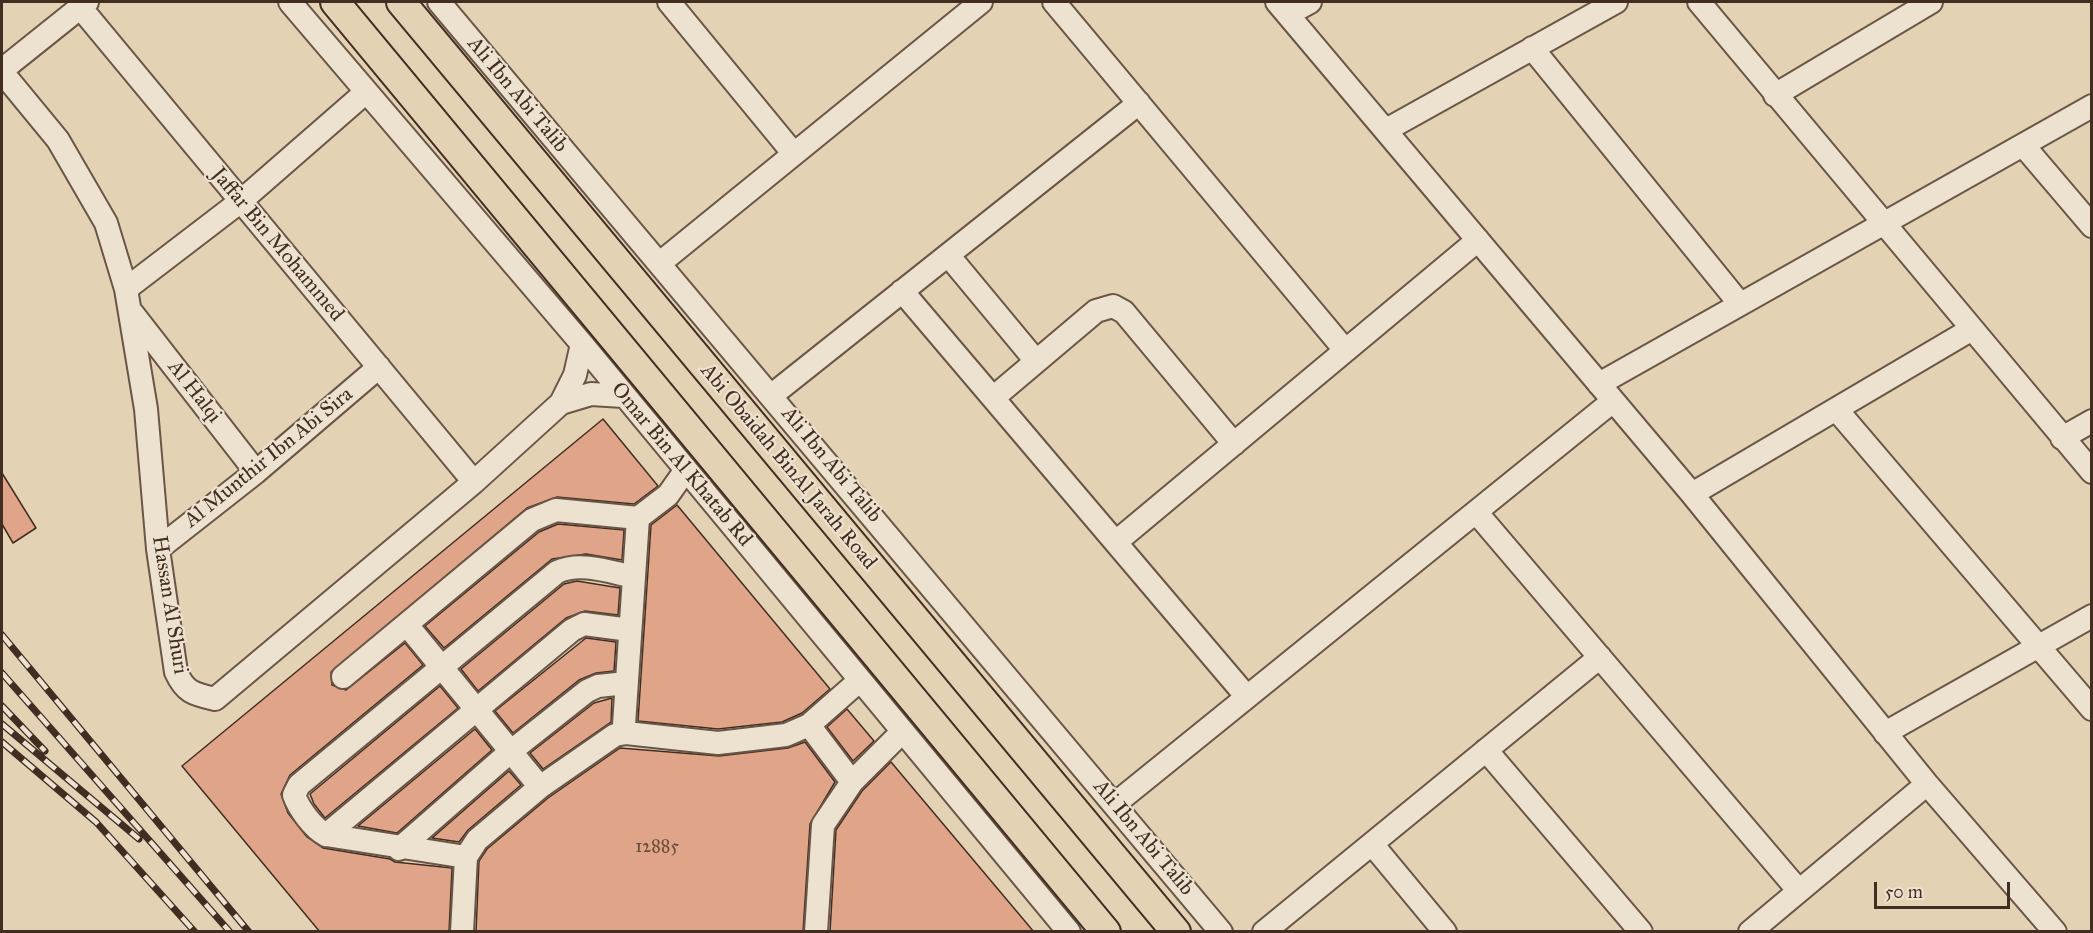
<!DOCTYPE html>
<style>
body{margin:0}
#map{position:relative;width:2093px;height:933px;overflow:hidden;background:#e4d2b5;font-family:"IM FELL Great Primer",serif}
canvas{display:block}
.frame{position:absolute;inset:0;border:3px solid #422d22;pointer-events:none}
.scale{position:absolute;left:1874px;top:882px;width:136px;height:27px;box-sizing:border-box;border:3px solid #422d22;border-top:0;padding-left:8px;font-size:18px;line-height:21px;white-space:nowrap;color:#422d22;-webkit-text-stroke:4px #ede2cf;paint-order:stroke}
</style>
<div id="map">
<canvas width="2093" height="933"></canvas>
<div class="frame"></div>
<div class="scale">50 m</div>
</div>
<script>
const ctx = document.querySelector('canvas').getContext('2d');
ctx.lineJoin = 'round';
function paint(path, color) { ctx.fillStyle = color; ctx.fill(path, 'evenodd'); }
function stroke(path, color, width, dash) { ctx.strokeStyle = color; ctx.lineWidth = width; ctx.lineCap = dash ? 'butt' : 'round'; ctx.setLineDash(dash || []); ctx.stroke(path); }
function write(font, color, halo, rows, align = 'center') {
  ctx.font = font + ' "IM FELL Great Primer",serif'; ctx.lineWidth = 4.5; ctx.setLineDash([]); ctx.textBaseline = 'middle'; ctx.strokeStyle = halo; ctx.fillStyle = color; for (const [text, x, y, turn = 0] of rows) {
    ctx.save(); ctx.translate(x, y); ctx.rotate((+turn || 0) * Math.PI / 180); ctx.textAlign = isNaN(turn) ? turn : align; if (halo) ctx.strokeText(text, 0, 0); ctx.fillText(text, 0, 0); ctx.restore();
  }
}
const building = new Path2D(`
 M603,419L658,486L634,504L557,497L527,508L331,672L332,685L346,690L405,643L423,665L290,775L281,794L288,813L307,837L323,848L390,859L395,862L452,868L449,932H320L182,766Z
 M2,473L36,528L13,543L2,524Z
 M677,505L830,689L802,713L782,722L718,729L638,721L651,525Z
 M558,524L624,530L622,560L586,554L552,559L444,648L425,626L539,532Z
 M577,581L620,588L618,615L585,611L566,618L478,691L461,669L564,584Z
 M586,638L616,642L614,671L596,673L579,680L513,733L495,711Z
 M440,686L458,708L325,818L314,804L310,794Z
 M612,698L611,722L543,769L530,753L594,703Z
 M847,709L874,741L853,761L827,727Z
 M475,729L492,750L397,833L358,826Z
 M805,742L835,782L810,824L803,932H476L479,861L487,849L548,798L620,748L719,756L788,748Z
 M891,762L1034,932H830L836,830L862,791Z
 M509,771L521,785L468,830L459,842L432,838Z`);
const minor = new Path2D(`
 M290,2L582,344L1069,932
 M439,2L1221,932
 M669,2L794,154
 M1054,2L1345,350
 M1277,2L1692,494L1927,784L2055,932
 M1699,2L2092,472
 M80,7L474,482
 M1288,14L1310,2
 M1532,48L1740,304
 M2,70L87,2
 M2,72L58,140L106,223L126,289L146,409L158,549L176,672C185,692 193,694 215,699L474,482L561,403L591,394L623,396
 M1775,95L1931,2
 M1386,130L1616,2
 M2023,145L2092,226
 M948,255L1036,361
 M660,263L981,2
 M126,289L241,201L366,92
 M902,291L1247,697
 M133,314L256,472
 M1599,384L2092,106
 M772,395L1139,103
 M993,398L1096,311L1113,306L1124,312L1234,444
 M561,403L575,375L582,344
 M1836,409L2092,709
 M2062,438L2092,421
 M1692,494L1972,329
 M1476,512L1799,891
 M1116,542L1478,240
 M158,549L256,472L379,367
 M407,625L540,787
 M630,630L584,624L572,630L326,835C313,828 299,809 294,795L299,785L557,572C581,561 610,572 634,577
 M343,677L532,520L556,510L638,518
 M624,725L638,518L668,495L685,471
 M809,725L852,782
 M1885,733L2092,616
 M1486,750L1641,932
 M1116,803L1613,401
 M326,835L466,857
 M1372,844L1445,932
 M399,849L510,752L587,691L598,686L626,683
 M462,932L466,857L477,840L540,787L615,735L626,733L718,743L786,735L809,725L859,681
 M816,932L823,825L852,782L902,732
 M1264,932L1600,657
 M1750,932L1927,784`);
const major = new Path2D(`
 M335,2L1106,932
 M401,2L1176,932`);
const rail = new Path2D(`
 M2,635L249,932
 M2,673L230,932
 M2,706L45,751
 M2,724L139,839
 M2,742L96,822L195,932`);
const numberNames = [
 ["12885",657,848]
];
const streetNames = [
 ["Ali Ibn Abi Talib",517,95,50],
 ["Jaffar Bin Mohammed",277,245,50],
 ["Al Halqi",194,392,52],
 ["Al Munthir Ibn Abi Sira",269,458,-39],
 ["Omar Bin Al Khatab Rd",681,465,50],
 ["Ali Ibn Abi Talib",831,465,50],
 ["Abi Obaidah BinAl Jarah Road",788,467,50],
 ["Hassan Al Shuri",169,605,81],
 ["Ali Ibn Abi Talib",1143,838,50]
];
paint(building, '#e0a589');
stroke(building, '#422d22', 1.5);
stroke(minor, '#6a5647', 26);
stroke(major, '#422d22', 32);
stroke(minor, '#ede2cf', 22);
stroke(major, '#e4d2b5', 28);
stroke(rail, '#422d22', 7);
stroke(rail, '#ede2cf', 4.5, [14]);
write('18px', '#6a4b3c', null, numberNames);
write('21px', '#422d22', '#ede2cf', streetNames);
</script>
